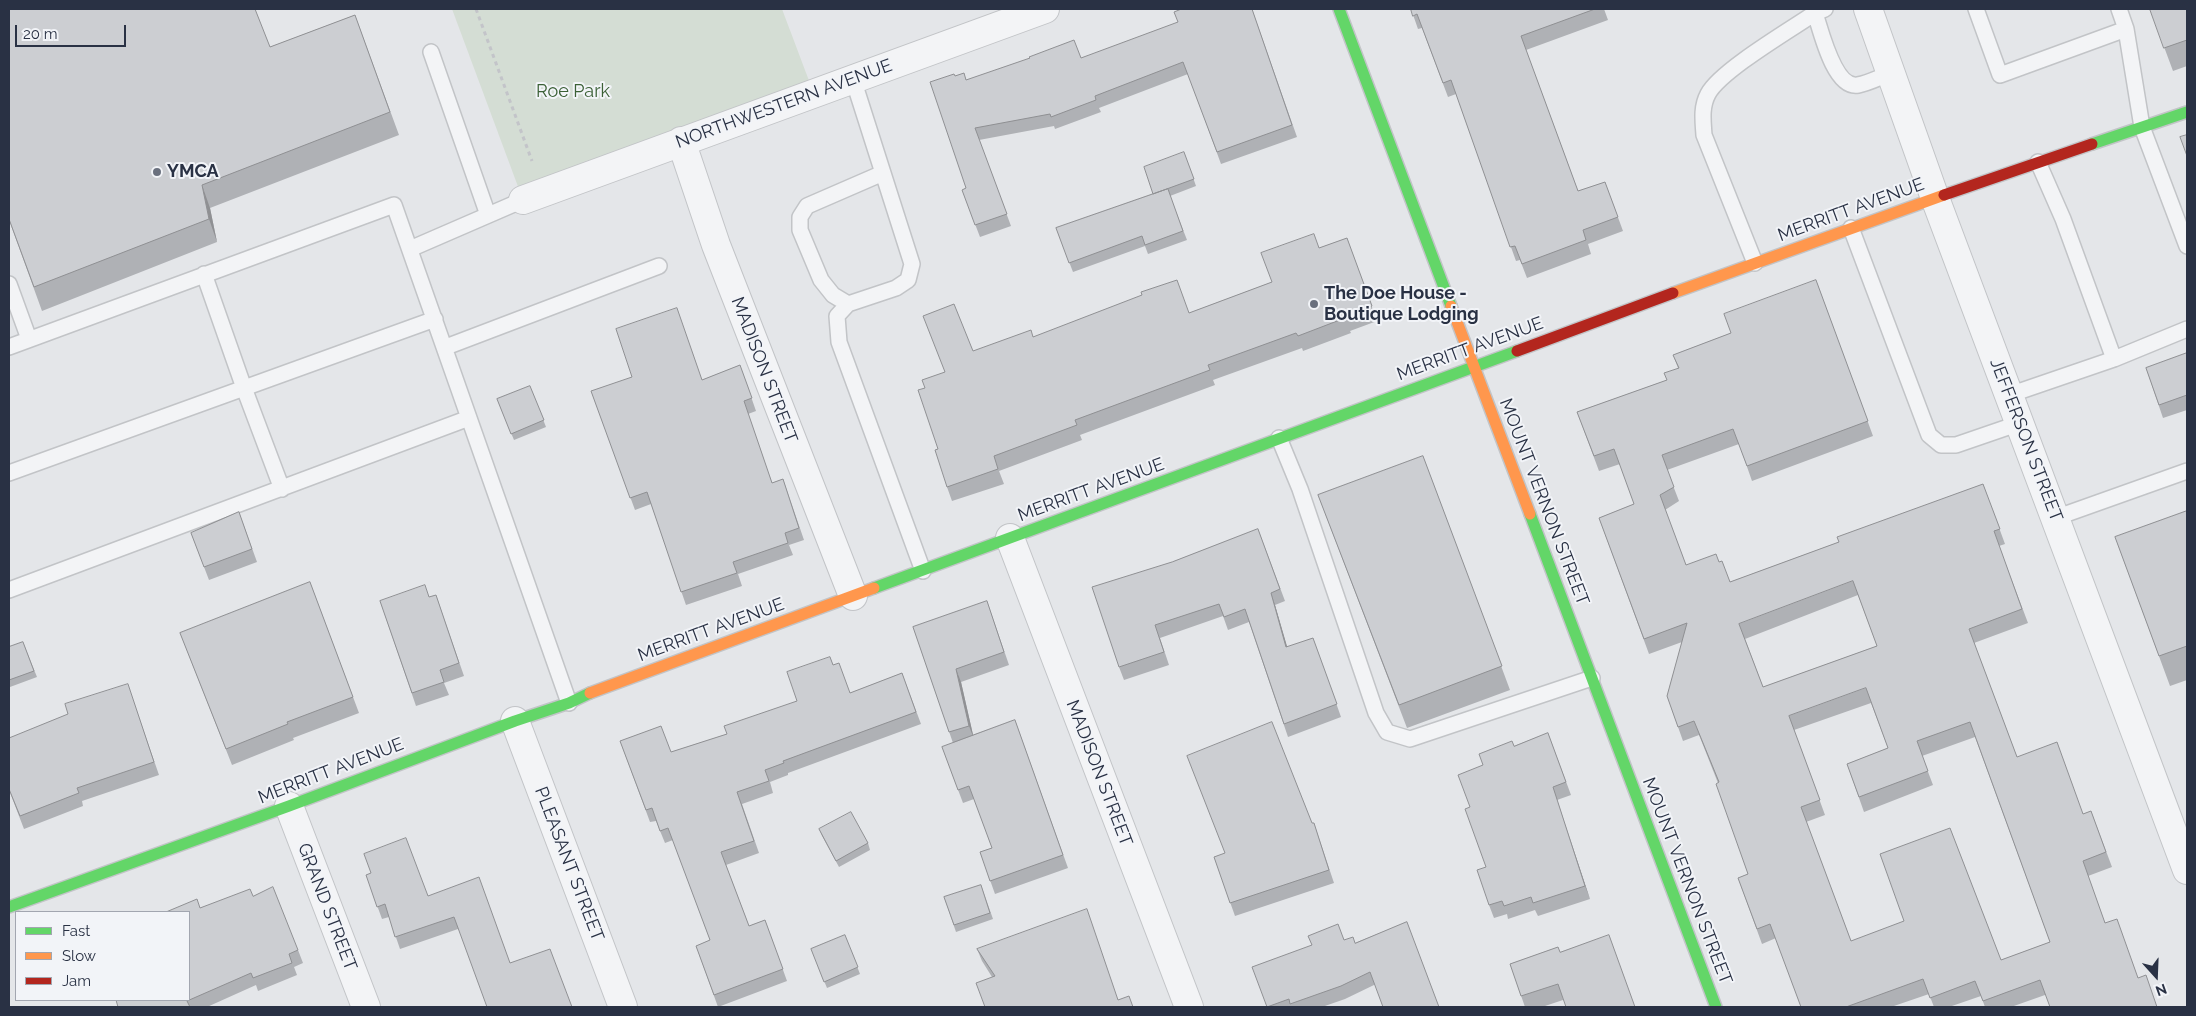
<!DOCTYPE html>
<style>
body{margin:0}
#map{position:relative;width:2196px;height:1016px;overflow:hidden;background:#e4e6e9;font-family:Raleway,sans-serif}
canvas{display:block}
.frame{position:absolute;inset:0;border:10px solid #293144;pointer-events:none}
.legend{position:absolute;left:15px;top:911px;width:175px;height:90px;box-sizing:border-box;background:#f2f4f8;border:1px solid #a2a6b0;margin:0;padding:6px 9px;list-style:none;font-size:15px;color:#293144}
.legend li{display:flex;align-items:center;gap:10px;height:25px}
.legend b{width:25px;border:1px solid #a2a6b0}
.north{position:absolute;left:2131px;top:951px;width:50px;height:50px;-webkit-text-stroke:4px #f2f4f8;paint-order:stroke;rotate:160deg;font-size:14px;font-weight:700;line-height:20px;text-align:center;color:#293144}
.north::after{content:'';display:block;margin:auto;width:18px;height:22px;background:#293144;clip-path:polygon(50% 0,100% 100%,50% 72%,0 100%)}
.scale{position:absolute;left:15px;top:25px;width:111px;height:22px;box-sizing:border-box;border:2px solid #293144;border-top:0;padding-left:6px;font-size:15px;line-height:18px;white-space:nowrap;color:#293144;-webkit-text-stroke:4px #f2f4f8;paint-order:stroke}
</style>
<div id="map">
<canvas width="2196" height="1016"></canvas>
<div class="frame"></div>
<ul class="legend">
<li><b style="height:6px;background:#63d668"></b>Fast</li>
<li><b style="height:6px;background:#ff974d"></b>Slow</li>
<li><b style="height:6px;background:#b3261e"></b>Jam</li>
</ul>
<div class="north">N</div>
<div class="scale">20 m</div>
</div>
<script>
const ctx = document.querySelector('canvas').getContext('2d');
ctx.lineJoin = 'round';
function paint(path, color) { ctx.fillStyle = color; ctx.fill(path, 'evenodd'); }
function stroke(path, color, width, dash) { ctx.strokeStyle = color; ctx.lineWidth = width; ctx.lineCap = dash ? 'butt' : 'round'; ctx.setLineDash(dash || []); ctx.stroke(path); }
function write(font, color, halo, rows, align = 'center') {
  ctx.font = font + ' Raleway,sans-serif'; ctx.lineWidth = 4; ctx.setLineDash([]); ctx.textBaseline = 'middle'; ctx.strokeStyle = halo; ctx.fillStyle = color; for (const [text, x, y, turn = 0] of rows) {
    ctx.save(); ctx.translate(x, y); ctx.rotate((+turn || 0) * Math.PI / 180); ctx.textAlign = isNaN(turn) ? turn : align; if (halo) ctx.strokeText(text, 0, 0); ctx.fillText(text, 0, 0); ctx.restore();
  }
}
const green = new Path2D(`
 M452,9H782L814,94L523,200Z`);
const path = new Path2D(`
 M476,9L532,161`);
const lane = new Path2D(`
 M1976,9L2000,75L2126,29
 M2119,9L2126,29L2142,127L2187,246
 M1815,13C1821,31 1834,89 1858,85C1869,83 1880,77 1891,73
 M431,52L488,215
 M853,79L912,264L908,280L896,288L848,304L837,316L839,342L923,571
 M2038,162L2063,219L2114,359
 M1851,228L1929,435L1941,445H1956L2020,423
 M410,249L523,200
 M1755,263L1704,135C1703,121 1701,107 1708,94C1720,71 1790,30 1815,13L1825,9
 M204,274L244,388L282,489
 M9,284L29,339
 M848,304L833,295L821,280L800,230V217L807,206L883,173
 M9,347L394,205L469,418
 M446,347L659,266
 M2009,395L2114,359L2187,329
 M1279,438L1300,489L1376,713L1387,732L1410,739L1592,678
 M9,473L435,319
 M2055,518L2187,471
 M9,590L469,418L569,703`);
const street = new Path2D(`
 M1868,9L1935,198L2187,870
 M681,141L716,245L853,596
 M523,200L1045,9
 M1010,538L1189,1007
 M515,721L623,1007
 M289,806L366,1007`);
const fast = new Path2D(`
 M1339,9L1451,306
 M2092,144L2187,112
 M1530,514L1716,1007
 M874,588L1517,351
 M9,907L289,806L515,721L569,703L590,693`);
const slow = new Path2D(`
 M1673,293L1944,195
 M1451,306L1530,514
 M590,693L874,588`);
const jam = new Path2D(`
 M1944,195L2092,144
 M1517,351L1673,293`);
const wall = new Path2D(`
 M1252,9L1297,137L1221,164L1188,74L1099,108L1101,112L1055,129L1054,126L979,140L1011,226L980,237L962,190L966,188L955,76L964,73L966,80L1081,58Z
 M1411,9H1604L1608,20L1526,50L1578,191L1605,182L1623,231L1588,244L1591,254L1527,278L1520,260L1516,261L1456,94L1448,97L1422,28L1418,29Z
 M2150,9H2187V66L2173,71Z
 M355,15L399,135L210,208L217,242L42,311L9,220L270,47Z
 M1184,152L1196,186L1170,196L1187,240L1148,254L1145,246L1073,272L1056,228L1153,194Z
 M1347,238L1377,321L1350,331L1351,333L1303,351L1302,348L1213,380L1215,385L1080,435L1082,440L999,471L1004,484L952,501L947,487L925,388L973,351L1033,337L1189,313L1272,282L1319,248Z
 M1816,280L1873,436L1752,481L1739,444L1667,470L1679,501L1665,510L1686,565L1719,562L1730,582L1839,542L1983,484L2005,544L1999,546L2028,623L1974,643L2017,757L2083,814L2091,811L2112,867L2088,876L2105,923L2138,978L2157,1007L2045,995L2011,1007H1985L1981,996L1949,1007H1934L1929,994L1891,1007H1801L1776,938L1762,944L1738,878L1748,874L1718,783L1699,735L1683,741L1667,696L1682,642L1649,654L1599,518L1634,504L1620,464L1599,471L1577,412L1667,380L1678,368L1673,355L1731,333ZM1858,595L1877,646L1763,687L1745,639ZM1871,703L1888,748L1847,764L1864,812L1933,785L1922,756L1975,737L2050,942L2001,960L1851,941L1806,822L1825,815L1794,730Z
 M2187,353V410L2163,418L2146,368Z
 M740,365L756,411L748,414L772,483L783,479L804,540L789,545L793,555L738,574L742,586L686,605L651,504L635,510L591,391L702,380Z
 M530,386L546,427L514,440L497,399Z
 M1423,456L1510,690L1407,728L1318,495Z
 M2187,511V680L2170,686L2115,537Z
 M239,512L257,562L209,580L191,533Z
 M1258,529L1285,601L1275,605L1287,647L1313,638L1341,717L1288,737L1249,622L1228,630L1223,616L1160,638L1169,665L1124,680L1119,667L1172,562Z
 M310,582L359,713L293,738L294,740L232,765L180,633Z
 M436,595L464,676L444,683L449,695L416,706L380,601L429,597Z
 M987,601L1009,665L961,682L973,735L1015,720L1068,868L995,894L980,852L992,848L974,799L963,803L942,747L953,743L913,627Z
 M23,642L37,677L10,687L9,683V647Z
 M830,657L833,665L850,693L902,673L921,724L788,773V775L770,782L773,793L742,804L759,853L726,865L749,926L765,920L787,981L718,1007L696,946L710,940L673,840L665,843L656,821L650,822L620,741L671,752L727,734L797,701Z
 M132,697L159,775L82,801L83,806L24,829L9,790V738Z
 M1548,733L1571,795L1557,800L1590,899L1538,916L1535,910L1508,919L1507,914L1494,918L1489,905L1486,867L1483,765L1514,746Z
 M1314,823L1334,883L1235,916L1214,857Z
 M819,829L868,843L870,850L839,867L822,836Z
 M366,875L428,896L510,963L572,1007L458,929L400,949L389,917L382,919Z
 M981,885L993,919L956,932L944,897Z
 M253,896L298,950L303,963L294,967L297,975L258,991L256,985L207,1007H118L200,908Z
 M1407,922L1374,985L1345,999L1322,1007H1267L1312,945L1308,936L1355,943Z
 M845,935L860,974L827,988L811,949Z
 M1558,947L1563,1000L1542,1007H1525L1510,964Z
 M977,949L1118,1000L1133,1007L992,977L982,961Z`);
const shadedWall = new Path2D(`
 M202,185L210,208L217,242L209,219Z
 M1271,593L1275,605L1291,660L1286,647Z
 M956,669L961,682L974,739L969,726Z
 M1553,787L1557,800L1590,899L1585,886Z`);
const building = new Path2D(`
 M9,9H255L270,47L355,15L390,112L202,185L209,219L34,287L9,219Z
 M1178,9H1252L1292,125L1217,152L1183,62L1095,96L1096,100L1051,117L1050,114L975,128L1007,214L975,225L962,190L966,188L930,82L954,74L955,76L964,73L966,80L1030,58L1029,57L1074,40L1081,58L1178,22L1174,12L1179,10Z
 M1411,9H1595L1521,36L1578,191L1605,182L1618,217L1583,230L1586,240L1522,264L1515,246L1510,247L1451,80L1443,83L1417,14L1413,16Z
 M2150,9H2187V40L2164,48Z
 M2187,135V156L2180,137Z
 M1184,152L1194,179L1153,194L1144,167Z
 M1168,189L1183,231L1145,245L1142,236L1069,263L1056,228Z
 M1314,234L1319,248L1347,238L1372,306L1345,317V318L1298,336L1296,333L1208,365L1210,370L1075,420L1077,425L994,456L998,469L947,487L935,450L938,449L918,390L925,388L922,380L945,372L923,316L954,304L973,351L1031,330L1033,337L1142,295L1141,292L1177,280L1189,313L1272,282L1261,253Z
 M1816,280L1868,421L1747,466L1733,429L1662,455L1674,487L1660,495L1686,565L1716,554L1719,562L1722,561L1730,582L1839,542L1837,537L1983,484L2000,529L1994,531L2022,609L1969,629L2017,757L2057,742L2083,814L2091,811L2106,852L2083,861L2105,923L2117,919L2138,978L2146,975L2157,1007H2050L2040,980L1983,1001L1975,981L1930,998L1923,979L1846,1007H1801L1770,924L1757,929L1738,878L1748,874L1716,784L1719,782L1694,721L1678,727L1667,696L1687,623L1644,639L1599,518L1634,504L1614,449L1594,456L1577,412L1667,380L1664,373L1679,368L1673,355L1731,333L1724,314ZM1853,581L1877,646L1763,687L1739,624ZM1866,688L1888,748L1847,764L1859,797L1928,771L1917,741L1970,722L2050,942L2001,960L1950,828L1880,854L1904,921L1851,941L1801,807L1820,800L1789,716Z
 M677,308L702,380L740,365L752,398L744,401L772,483L783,479L799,528L785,533L788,543L733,562L737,573L681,592L647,492L630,498L591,391L632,377L616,329Z
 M2187,353V395L2159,405L2146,368Z
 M530,386L544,420L511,434L497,399Z
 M1423,456L1502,666L1399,705L1318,495Z
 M2187,511V646L2159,656L2115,537Z
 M239,512L252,549L204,567L191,533Z
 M1258,529L1280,589L1271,593L1286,647L1313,638L1337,704L1284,724L1245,609L1224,617L1219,604L1155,625L1164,652L1119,667L1092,587L1172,562Z
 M310,582L353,697L287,722L288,724L226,749L180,633Z
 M425,585L429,597L436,595L459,663L440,670L444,682L412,693L380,601Z
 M987,601L1004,652L956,669L969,726L949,732L913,627Z
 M23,642L34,671L9,680V647Z
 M830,657L833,665L839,663L850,693L902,673L916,712L783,761L784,763L765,770L769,781L737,792L754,841L721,852L749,926L765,920L783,969L714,995L696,946L710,940L668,828L660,831L652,808L646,810L620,741L661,726L671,752L727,734L724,726L797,701L787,672Z
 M128,684L154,762L77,788L79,793L20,816L9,789V738L68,714L65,704Z
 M1015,720L1063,855L990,881L980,852L992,848L969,786L958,790L942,747Z
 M1272,722L1312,823H1314L1329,870L1230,903L1214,857L1225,853L1187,756Z
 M1548,733L1566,782L1553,787L1585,886L1533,903L1531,897L1504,906L1502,901L1489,905L1477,870L1486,867L1465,809L1470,807L1458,775L1483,765L1479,754L1512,741L1514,746Z
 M851,812L868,843L836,861L819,829Z
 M406,838L428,896L479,877L510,963L550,949L572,1007H487L454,917L395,937L385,904L377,907L366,875L371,873L364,854Z
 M981,885L990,913L954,925L944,897Z
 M273,887L298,950L289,954L292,963L253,978L251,973L187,1001L190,1007H118L116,1000H189V912H166L197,899L200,908L250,889L253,896Z
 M1087,909L1118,1000L1129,996L1133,1007H985L976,983L995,976L977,949Z
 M1407,922L1439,1007H1383L1370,972L1341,986L1290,1004L1289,999L1267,1007L1252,967L1312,945L1308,936L1338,924L1344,940L1353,937L1355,943Z
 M845,935L858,967L824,982L811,949Z
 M1609,935L1635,1007H1566L1558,984L1521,996L1510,964L1558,947L1560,952Z`);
const markers = [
 [157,172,5,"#6a707e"],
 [1314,304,5,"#6a707e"]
];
const parkNames = [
 ["Roe Park",573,92]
];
const streetNames = [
 ["NORTHWESTERN AVENUE",784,104,-20],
 ["MERRITT AVENUE",1851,210,-20],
 ["MERRITT AVENUE",1470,349,-20],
 ["MADISON STREET",764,370,69],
 ["JEFFERSON STREET",2026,440,69],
 ["MERRITT AVENUE",1091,490,-20],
 ["MOUNT VERNON STREET",1544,502,69],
 ["MERRITT AVENUE",711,630,-20],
 ["MERRITT AVENUE",331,771,-21],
 ["MADISON STREET",1099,773,69],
 ["PLEASANT STREET",569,864,69],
 ["MOUNT VERNON STREET",1687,881,69],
 ["GRAND STREET",327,907,69]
];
const poiNames = [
 ["YMCA",167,172],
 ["The Doe House -",1324,294],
 ["Boutique Lodging",1324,315]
];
paint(green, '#d4ddd4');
stroke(lane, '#c2c4c7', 18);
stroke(street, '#c2c4c7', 30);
stroke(fast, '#c2c4c7', 14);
stroke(slow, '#c2c4c7', 14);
stroke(jam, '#c2c4c7', 14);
stroke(path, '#c3c4c9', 3, [4, 4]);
stroke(lane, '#f3f4f6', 15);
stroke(street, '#f3f4f6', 28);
stroke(fast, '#63d668', 11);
stroke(slow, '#ff974d', 11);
stroke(jam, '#b3261e', 11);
paint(wall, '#afb1b5');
paint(shadedWall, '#8f9093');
paint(building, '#ccced2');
stroke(building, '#8f9093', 1);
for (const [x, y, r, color] of markers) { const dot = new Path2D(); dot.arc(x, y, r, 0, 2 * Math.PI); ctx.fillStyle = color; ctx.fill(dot); stroke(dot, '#f2f4f8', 2); }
write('18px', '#3b6036', '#f2f4f8', parkNames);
write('18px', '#293144', '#f2f4f8', streetNames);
write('bold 18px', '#293144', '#f2f4f8', poiNames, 'left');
</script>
